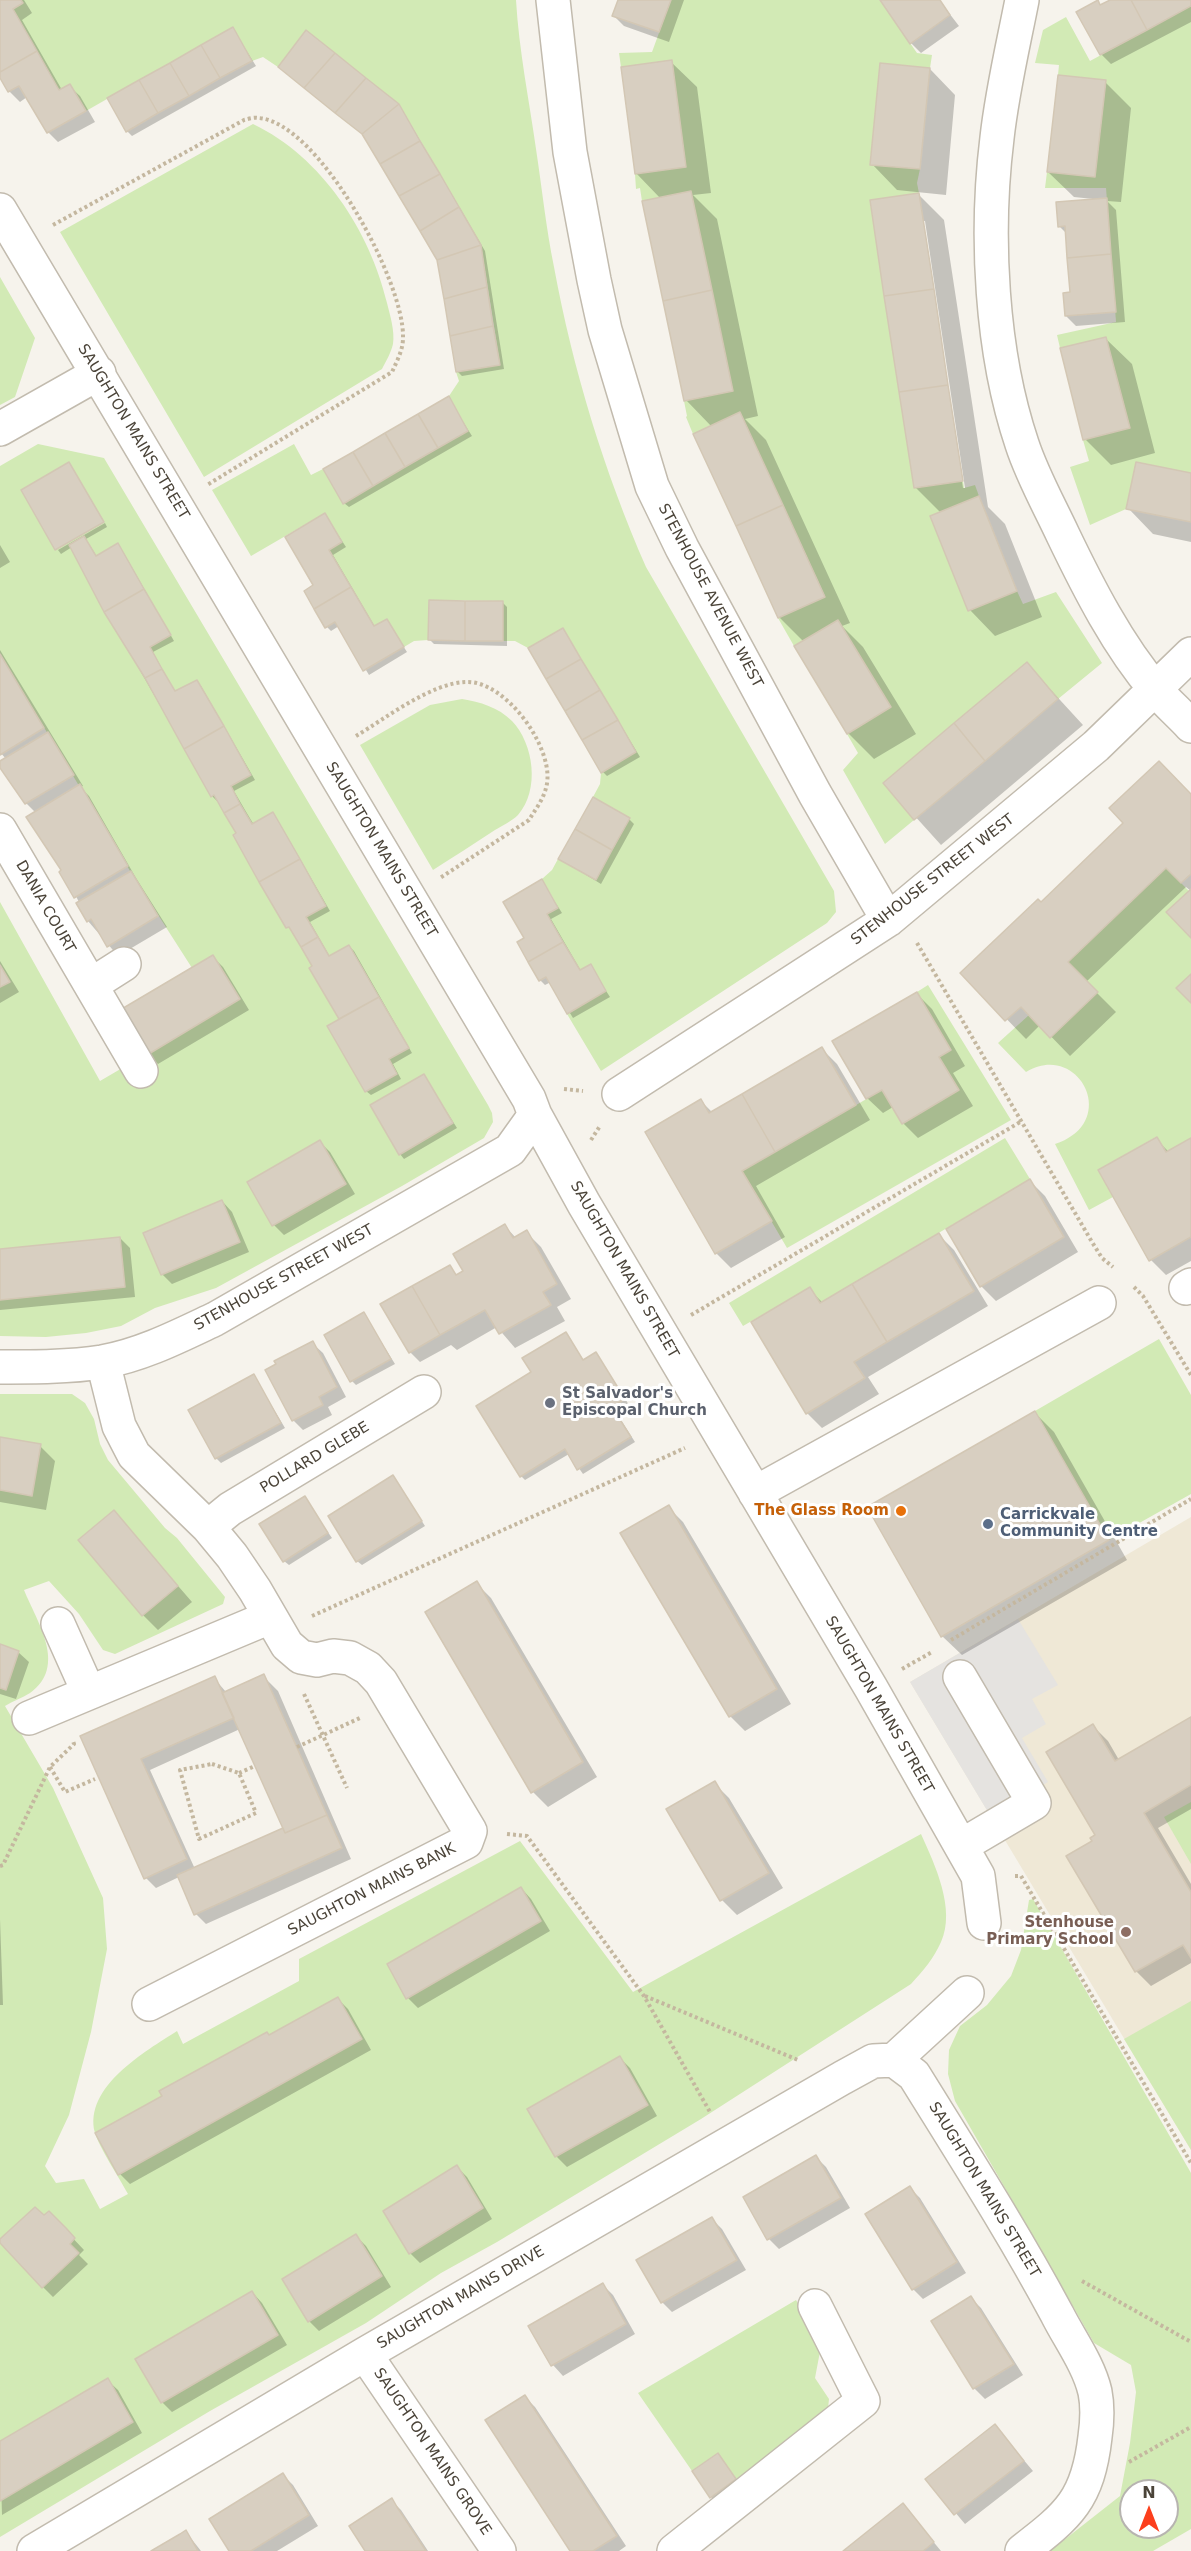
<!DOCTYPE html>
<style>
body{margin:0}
#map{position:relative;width:1191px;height:2551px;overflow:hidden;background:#f6f3ec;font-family:"DejaVu Sans",sans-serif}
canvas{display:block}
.north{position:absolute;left:1119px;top:2479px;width:60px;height:60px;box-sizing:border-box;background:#fff;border:2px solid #b7b4b0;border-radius:50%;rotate:0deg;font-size:16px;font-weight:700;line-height:24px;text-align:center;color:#4b4439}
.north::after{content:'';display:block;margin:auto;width:21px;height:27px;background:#fc3f1d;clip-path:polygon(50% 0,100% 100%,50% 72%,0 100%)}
</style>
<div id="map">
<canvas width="1191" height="2551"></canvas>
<div class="north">N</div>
</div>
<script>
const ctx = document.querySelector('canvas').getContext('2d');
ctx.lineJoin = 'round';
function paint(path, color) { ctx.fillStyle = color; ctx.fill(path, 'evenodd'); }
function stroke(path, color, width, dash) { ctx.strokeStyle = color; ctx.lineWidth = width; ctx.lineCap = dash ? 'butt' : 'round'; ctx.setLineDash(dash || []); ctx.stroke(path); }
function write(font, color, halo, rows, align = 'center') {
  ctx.font = font + ' "DejaVu Sans",sans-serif'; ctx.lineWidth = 6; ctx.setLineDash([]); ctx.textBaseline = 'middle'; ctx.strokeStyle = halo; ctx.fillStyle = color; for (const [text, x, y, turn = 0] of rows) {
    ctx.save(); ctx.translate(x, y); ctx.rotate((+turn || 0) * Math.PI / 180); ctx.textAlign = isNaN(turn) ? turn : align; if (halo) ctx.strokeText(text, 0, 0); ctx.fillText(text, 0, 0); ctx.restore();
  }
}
const education = new Path2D(`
 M1191,1517V2150L910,1682Z`);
const green = new Path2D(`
 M21,0H516C519,51 529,99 536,149C542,188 546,228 554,267C573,370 604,471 646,567L834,891L836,912L827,923L601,1071L567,1014L606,991L591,965L580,970L547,914L558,907L542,879L552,870L558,859L596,880L630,818L593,797L600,784L601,773L636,752L563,628L528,648L515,641H503V601L429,600L428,640L414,641L404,647L387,619L374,626L329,550L342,542L325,513L251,556L212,490L294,444L311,475L323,469L343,503L468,431L449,396L459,381L456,372L500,364L481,245L440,174L399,104L306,31L278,67L263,57L252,61L233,27L86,111L70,84L59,90L13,9L23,3Z
 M671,0H880L917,53L932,55L930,68L880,63L870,164L920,169L917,183L919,193L870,201L914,487L963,481L964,488L975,485L979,496L968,611L1017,591L1023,604L1056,592L1102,663L1058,699L1027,662L884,783L914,820L885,844L843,770L858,753L847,734L891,707L838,620L794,646L778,618L825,596L740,412L693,434L686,417L687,416L684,401L733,390L691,192L642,201L640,188L636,189L635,174L686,167L672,60L621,67L619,53L652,52Z
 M1191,6V473L1136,462L1126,509L1090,525L1070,467L1089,461L1083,440L1130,427L1106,337L1060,348L1057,335L1116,322L1106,188H1045L1047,172L1095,177L1106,81L1058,75L1059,65L1035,63L1043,30L1066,17L1090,61Z
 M253,124C322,157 370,231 387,303C390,315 395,331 393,344C391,353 386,361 382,369L204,477L60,232Z
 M0,277L35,338L15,397L0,405Z
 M38,444L104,458L488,1105L492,1113L493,1122L484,1138L402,1186L216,1288L155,1308L121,1326L86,1333L46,1337L0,1336V902L100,1081L240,999L213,955L192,968L130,871L0,654V466Z
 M462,699C480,702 498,707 512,721C534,744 540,790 518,815C512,821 502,826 495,830C474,844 453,857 433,870L360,745L430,705Z
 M1166,868L1189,891L1167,912L1191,938V974L1177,988L1191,1003V1138L1166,1152L1156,1137L1098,1170L1113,1197L1089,1210L1055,1144C1122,1122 1078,1040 1026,1072L998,1043L1029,1015L1097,992L1068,962Z
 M928,985L1011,1120L787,1248L742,1171L882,1090L902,1124L958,1090L939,1057L951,1050L917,992Z
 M1005,1138L1030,1179L820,1303L809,1288L743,1326L729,1303Z
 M1159,1339L1191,1395V1494L1109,1540L1035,1411Z
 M0,1394H72L85,1403L94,1419L100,1444L108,1460L165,1528L177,1538L225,1597L223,1604L115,1654L103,1650L79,1614L49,1581L24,1590C37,1622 68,1666 30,1693C22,1698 13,1701 5,1706L53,1788L103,1898L107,1949L91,2032L69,2115L45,2166L56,2183L84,2179L100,2209L128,2194C120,2179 99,2147 95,2133C83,2087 146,2051 177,2031L183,2044L299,1981V1959L520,1841L633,1992L921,1834C935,1865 956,1909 941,1942C934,1958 923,1971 911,1984L701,2119L497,2242L441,2273L366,2323L210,2411L0,2537Z
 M1191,1802V1864L1164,1817Z
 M1033,1899L1191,2173V2529L1153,2551H1050L1120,2496L1130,2443L1136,2392L1131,2365L1094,2343L955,2101L948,2074L949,2050L960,2026L987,2005L1011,1976L1021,1950L1029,1900ZM1131,2491H1167V2527H1131Z
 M1191,2001V2150L1124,2039Z
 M796,2300L822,2341L815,2378L829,2399L827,2418L736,2479L718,2453L692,2471L638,2393Z`);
const parking = new Path2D(`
 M1018,1619L1058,1685L1032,1699L1046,1724L1022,1738L1048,1782L991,1817L910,1682Z`);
const shadow = new Path2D(`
 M0,0H24L32,13L22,20L62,90L69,86L80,96L95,122L58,142L48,132L27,97L20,102L9,91L0,75Z
 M620,0H684L669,42L624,26L614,16Z
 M881,0H939L959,26L921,53L911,43Z
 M1114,0H1191V22L1111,64L1101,54L1098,2L1102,6Z
 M233,29L256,66L132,136L127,131Z
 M671,62L697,87L711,193L693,195L717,219L758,416L745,419L766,440L850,623L842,626L863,647L916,734L874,759L848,733L804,642L779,617L695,435L712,427L686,400L661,199L636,173Z
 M930,69L955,95L946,195L897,190L872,164Z
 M1105,82L1131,108L1121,202L1107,201L1116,210L1125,322L1076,326L1066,316L1071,293L1067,234L1059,226L1093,199L1074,197L1048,172Z
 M398,105L403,111L485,251L504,369L462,376L457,371L438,259Z
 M918,194L944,220L988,507L1005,524L1042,617L995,636L970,610L941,513L915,487ZM922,221H925L965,488H963Z
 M1106,339L1132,364L1155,453L1111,465L1085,439Z
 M448,398L472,436L349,507L344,503Z
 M69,464L103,520L56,548Z
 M1191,475V542L1153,534L1128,508Z
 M325,515L346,547L333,555L375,627L387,621L407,652L369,675L339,626L331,631L327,627L316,586Z
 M105,523L107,527L86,539L97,557L117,545L122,550L174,641L153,652L166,676L176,693L196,681L201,686L255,780L234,791L245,810L254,825L273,814L277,819L330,911L310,922L330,957L349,946L354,951L412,1053L393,1064L401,1079L371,1095L366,1091L341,1020L311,968L314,967L219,800L217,801L212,796L80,566L82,565L72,547L61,554L58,550Z
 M0,545L10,562L0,568Z
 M503,603L507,607V646L434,644L429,639Z
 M563,629L640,757L607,776L603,772Z
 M0,650L83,786L80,787L89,796L136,878L167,927L118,956L88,921L36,813L26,803L0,764L6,759L0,752Z
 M1027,664L1083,725L941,845L885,783Z
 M1191,796V936V891L1186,887L1086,982L1116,1012L1070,1056L1040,1025L1026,1039L962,973L1041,904Z
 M629,819L634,824L601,884L560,859Z
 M542,881L562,913L551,919L581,971L590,966L610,997L573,1018L551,982L545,985L540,980L526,939Z
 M213,957L223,967L249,1010L158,1064L148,1054Z
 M0,961L19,992L0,1003Z
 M917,994L932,1009L965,1066L953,1073L973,1106L918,1138L903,1123L893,1107L883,1113L867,1098Z
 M822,1049L837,1064L870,1120L756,1186L785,1237L731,1268L716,1253L701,1101L713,1113Z
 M424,1076L457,1128L404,1159L400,1154Z
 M1156,1139L1169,1152L1191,1140V1261L1166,1275L1151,1260Z
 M320,1142L330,1152L355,1194L284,1235L274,1225L249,1182Z
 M1030,1181L1045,1196L1078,1252L996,1301L981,1286Z
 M222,1201L232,1212L249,1252L172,1284L162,1274Z
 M505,1226L516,1238L526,1232L541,1247L571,1299L557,1307L565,1321L515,1348L497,1327L457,1350L451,1345L420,1362L410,1352L449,1267L458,1276L465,1271Z
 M939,1235L954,1250L988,1306L868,1377L879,1394L822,1428L807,1413L809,1289L823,1303Z
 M120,1238L130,1248L135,1297L0,1310V1250Z
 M364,1314L395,1364L356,1385L352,1381Z
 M566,1333L584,1361L596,1354L600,1359L629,1405L616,1412L635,1442L583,1474L569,1454L525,1480L521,1476Z
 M312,1343L323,1353L346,1397L328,1407L332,1415L303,1430L293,1420Z
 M254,1376L285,1428L221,1463L216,1458Z
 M1034,1412L1054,1432L1127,1560L962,1655L942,1636Z
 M0,1439L40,1446L55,1461L46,1510L0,1502Z
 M393,1477L425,1526L362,1565L357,1561Z
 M304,1498L332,1538L289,1565L284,1561Z
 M668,1507L683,1522L791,1704L745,1731L730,1716Z
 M114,1512L192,1602L158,1630L143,1615Z
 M476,1583L491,1598L597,1777L548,1807L533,1792Z
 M0,1646L18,1652L29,1662L16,1699L0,1694Z
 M263,1676L278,1691L351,1859L206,1924L196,1914L179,1877L156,1888L146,1878L82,1737L214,1678L226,1692ZM240,1729L288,1834L195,1869L150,1770Z
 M1191,1718V1809L1158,1828L1191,1884V1963L1151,1986L1136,1971L1069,1857L1094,1842L1097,1836L1093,1726L1108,1741L1119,1760Z
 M714,1783L729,1798L783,1888L737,1915L722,1900L669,1810Z
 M521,1888L531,1899L550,1931L418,2008L408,1998Z
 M0,1919L3,2005H0Z
 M338,1999L348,2009L371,2050L130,2184L120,2174L97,2134Z
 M620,2058L630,2068L657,2116L567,2167L557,2157L529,2109Z
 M816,2157L826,2167L850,2208L779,2249L769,2239Z
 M457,2167L467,2177L492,2219L420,2263L410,2253Z
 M910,2188L920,2198L966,2273L923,2299L913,2289Z
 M49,2213L84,2250L79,2255L88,2264L53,2297L43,2287L44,2217Z
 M712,2219L722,2229L746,2270L672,2312L662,2302Z
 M356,2236L366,2246L391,2287L319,2331L309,2321Z
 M603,2285L613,2295L635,2334L563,2376L553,2365L530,2327Z
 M252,2292L262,2303L287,2345L172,2412L162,2402L138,2360Z
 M971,2298L981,2308L1023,2375L985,2399L974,2388L933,2321Z
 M107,2380L118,2390L142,2433L2,2515L0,2443Z
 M525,2397L535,2407L626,2546L619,2551H572Z
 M995,2426L1033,2471L965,2524L927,2479Z
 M718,2455L740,2484L716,2501L711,2497Z
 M283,2475L293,2485L318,2526L277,2551H231Z
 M391,2500L401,2510L428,2551H367Z
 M903,2505L941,2551H845Z
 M186,2532L201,2551H154Z`);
const building = new Path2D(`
 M0,0H21L23,3L13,9L37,51L0,72Z
 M618,0H671L659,32L612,16Z
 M880,0H940L950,15L910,44Z
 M1098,0L1100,5L1110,0H1131L1147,30L1100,55L1076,12Z
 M1131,0H1191V6L1147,30Z
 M233,27L252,61L220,78L201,45Z
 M306,30L335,53L304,88L278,67Z
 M201,45L220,78L189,96L170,63Z
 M37,51L59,90L70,84L86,111L47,133L19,86L8,92L0,78V72Z
 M335,53L366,78L335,113L304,88Z
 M672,60L686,167L635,174L621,67Z
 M170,63L189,96L158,113L139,80Z
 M880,63L930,68L920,169L870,165Z
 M1058,75L1106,80L1095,177L1047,172Z
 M366,78L399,104L362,134L335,113Z
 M139,80L158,113L126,132L107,98Z
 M399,104L420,141L380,164L362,134Z
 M420,141L440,174L399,196L380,164Z
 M440,174L459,207L420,231L399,196Z
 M691,191L712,290L663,301L642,201Z
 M919,193L934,289L884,296L870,200Z
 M1107,198L1111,254L1067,258L1065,226L1058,227L1056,202Z
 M459,207L481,245L437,260L420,231Z
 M481,245L487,287L444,299L437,260Z
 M1111,254L1116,312L1065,316L1063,293L1070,292L1067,258Z
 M487,287L493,326L450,336L444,299Z
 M934,289L948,385L899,392L884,296Z
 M712,290L733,391L684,401L663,301Z
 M493,326L500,365L456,372L450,336Z
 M1106,337L1130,428L1083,440L1060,348Z
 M948,385L963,481L914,488L899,392Z
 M449,396L468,431L438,448L418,414Z
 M740,412L783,505L736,526L693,434Z
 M418,414L438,448L405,467L385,433Z
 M385,433L405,467L373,486L353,452Z
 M353,452L373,486L343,504L323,469Z
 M69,462L104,522L55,550L21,490Z
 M1136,462L1191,473V522L1126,509Z
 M979,496L1017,591L968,611L930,516Z
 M783,505L825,597L778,618L736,526Z
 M325,513L342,542L329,550L351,587L314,609L304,591L313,585L285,537Z
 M84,536L96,556L118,543L144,589L104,612L69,545Z
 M351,587L374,626L387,619L404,647L363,671L335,622L325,628L314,609Z
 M144,589L171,635L150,647L162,669L145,678L104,612Z
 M429,600L465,601V641L428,640Z
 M465,601H503V641H465Z
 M838,620L891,707L847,734L794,646Z
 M563,628L581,659L546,679L528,648Z
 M0,654L44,728L0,755Z
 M581,659L600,690L565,711L546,679Z
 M1027,662L1058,699L985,761L954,723Z
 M162,669L175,691L197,680L224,726L184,749L145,678Z
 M600,690L618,720L582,740L565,711Z
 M618,720L636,752L601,773L582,740Z
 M954,723L985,761L914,820L883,783Z
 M224,726L251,775L231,786L240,804L224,813L214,795L211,797L184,749Z
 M48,732L74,775L25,804L0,768V761Z
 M1159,761L1191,794V874L1181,883L1166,868L1068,962L1098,992L1050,1038L1021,1007L1005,1021L960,973L1038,899L1041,902L1123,823L1109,808Z
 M80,784L128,866L74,898L59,872L61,870L26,817Z
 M593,797L630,818L612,850L575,829Z
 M240,804L252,824L273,812L300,859L259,882L233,835L236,833L224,813Z
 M575,829L612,850L596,880L558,859Z
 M300,859L326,906L306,917L318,937L301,947L289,927L286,928L259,882Z
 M131,871L158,916L107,947L91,919L87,922L76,903Z
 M542,879L558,908L547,914L563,942L528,962L517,942L524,938L503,902Z
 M1191,889V938L1166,912Z
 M318,937L329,956L349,945L379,997L339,1019L309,968L312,966L301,947Z
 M563,942L580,970L591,964L606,991L567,1014L546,977L539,981L528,962Z
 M213,955L240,999L147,1055L120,1010Z
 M0,965L10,982L0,987Z
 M1191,974V1003L1176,988Z
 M917,992L951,1050L939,1057L959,1090L902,1124L882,1090L866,1099L832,1041Z
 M379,997L409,1048L389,1059L397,1074L365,1092L327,1026Z
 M822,1047L856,1105L775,1152L742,1094Z
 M424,1074L453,1123L399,1155L370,1105Z
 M742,1094L775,1152L742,1171L772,1221L715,1254L645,1132L701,1099L709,1113Z
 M1157,1137L1166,1152L1191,1138V1237L1149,1261L1098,1170Z
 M320,1140L346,1184L272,1226L247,1182Z
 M1030,1179L1064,1237L980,1287L946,1229Z
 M222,1200L240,1242L161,1275L143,1233Z
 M505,1224L513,1238L527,1230L557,1284L543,1292L551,1305L499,1334L485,1310L440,1335L412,1286L450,1265L456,1275L463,1271L453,1254Z
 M939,1233L974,1291L887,1342L852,1284Z
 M120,1237L125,1287L0,1300V1249Z
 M852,1284L887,1342L854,1362L865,1378L806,1414L751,1322L810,1287L820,1303Z
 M412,1286L440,1335L409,1353L380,1304Z
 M364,1312L391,1359L350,1382L324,1335Z
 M566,1332L583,1360L596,1352L625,1399L612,1407L631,1437L577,1470L565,1449L520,1477L476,1406L531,1372L522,1358Z
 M313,1341L337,1387L319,1397L323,1405L292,1421L265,1370L276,1364L274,1361Z
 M254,1374L281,1423L215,1459L188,1410Z
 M1035,1411L1109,1540L941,1637L867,1507Z
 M0,1437L41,1444L32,1496L0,1490Z
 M393,1475L422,1521L356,1562L328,1516Z
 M305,1496L328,1533L283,1562L259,1524Z
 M669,1505L777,1689L729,1717L620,1533Z
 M114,1510L178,1586L142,1616L78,1540Z
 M477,1581L583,1762L531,1793L425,1612Z
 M0,1644L19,1651L6,1690L0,1688Z
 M264,1674L327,1815L285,1833L222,1693Z
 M215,1676L234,1718L141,1759L187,1859L144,1879L80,1736Z
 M1191,1717V1785L1144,1813L1191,1892V1958L1183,1945L1135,1972L1066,1856L1092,1841L1090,1838L1095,1835L1046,1752L1093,1724L1115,1761Z
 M715,1781L769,1873L720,1901L666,1809Z
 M327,1815L342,1848L194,1915L177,1875L283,1828L285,1833Z
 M521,1887L541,1921L406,1999L387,1964Z
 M338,1997L362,2039L118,2175L95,2133L162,2096L159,2091L267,2032L269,2035Z
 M620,2056L648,2105L555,2157L527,2109Z
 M816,2155L841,2198L767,2240L743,2197Z
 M457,2165L483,2208L409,2254L383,2211Z
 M910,2186L957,2262L912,2290L865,2214Z
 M35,2207L44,2215L49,2211L66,2228L75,2238L70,2244L79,2253L42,2288L0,2243V2239Z
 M712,2217L737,2260L661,2303L636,2260Z
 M356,2234L382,2276L308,2322L282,2279Z
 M603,2283L626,2324L551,2366L528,2326Z
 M252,2291L278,2335L161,2403L135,2359Z
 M971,2296L1014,2364L973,2389L931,2321Z
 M108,2378L133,2422L0,2501V2441Z
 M525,2395L617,2536L593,2551H570L485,2420Z
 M995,2424L1024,2461L954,2515L925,2479Z
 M718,2453L736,2479L710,2498L692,2471Z
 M283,2473L309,2515L251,2551H229L209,2519Z
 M392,2498L397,2507L426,2551H365L349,2526Z
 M903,2503L934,2542L927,2548L923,2551H843Z
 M186,2530L198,2551H151L180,2534Z`);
const path = new Path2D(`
 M53,225L244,120C248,119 254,117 258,118C318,121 405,282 403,338C403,350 397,361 392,372L207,485
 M356,736C386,718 431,683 466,682C506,680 557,751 546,788C543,800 535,810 529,820L440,878
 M917,943L1092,1242L1102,1258L1113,1267
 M564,1089L583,1091
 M591,1140L600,1126
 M1134,1287L1143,1296L1191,1375
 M691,1315L1022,1121
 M312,1616L685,1448
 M951,1640L1191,1499
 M902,1669L932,1652
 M304,1694L347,1788
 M297,1747L360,1718
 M212,1764L239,1773L256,1813L199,1839L180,1770Z
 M50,1767L65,1792L95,1779
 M239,1773L255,1766
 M507,1834L527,1836L644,1996L710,2112
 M0,1866L3,1865L50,1767L74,1744L73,1741
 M1015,1876H1021L1191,2163
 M645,1996L798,2060
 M1082,2281L1191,2342
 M1129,2462L1191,2427`);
const minor = new Path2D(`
 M553,0L570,152L594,280L605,330L652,486L682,548L815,794L888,920
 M1022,0C1013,46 1002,92 997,138C985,235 991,352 1022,444C1032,475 1049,505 1063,535C1088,587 1118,646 1156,690C1167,703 1180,714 1191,726
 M0,210L529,1099L535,1115L584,1204L871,1688L978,1876L984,1923
 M0,429L99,373
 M0,830L141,1071
 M91,985L124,964
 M619,1094L888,920L1096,746L1191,654
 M1186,1288L1191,1285
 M103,1362L119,1426L134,1455L208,1527L232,1556L255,1590L287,1645L301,1657L317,1660L333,1656L350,1658L368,1668L381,1682L470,1831L466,1842L149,2004
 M0,1367C34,1367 69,1367 102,1362C142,1355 179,1336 215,1319L510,1150L535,1115
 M755,1493L1099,1303
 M208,1527L230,1509L424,1392
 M58,1624L88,1691
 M960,1677L1034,1803L961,1846
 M29,1718L270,1617
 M894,2060L914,2075C963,2154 1013,2232 1057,2314C1069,2338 1089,2365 1095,2392C1098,2407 1097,2423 1095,2437C1088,2499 1069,2515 1022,2551
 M894,2060L967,1993
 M365,2354L499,2551
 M34,2551L365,2354L842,2078L873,2061L894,2060
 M674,2551L863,2401L815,2306`);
const markers = [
 [550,1403,6,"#6b7280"],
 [901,1511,6,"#e8710a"],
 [988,1524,6,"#5c6f8a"],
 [1126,1932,6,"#8d6e63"]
];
const streetNames = [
 ["SAUGHTON MAINS STREET",133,432,59],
 ["STENHOUSE AVENUE WEST",710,596,62],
 ["SAUGHTON MAINS STREET",381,850,59],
 ["STENHOUSE STREET WEST",933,880,-38],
 ["DANIA COURT",45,907,60],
 ["SAUGHTON MAINS STREET",624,1270,60],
 ["STENHOUSE STREET WEST",284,1278,-29],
 ["POLLARD GLEBE",315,1458,-31],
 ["SAUGHTON MAINS STREET",879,1705,60],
 ["SAUGHTON MAINS BANK",372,1890,-27],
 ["SAUGHTON MAINS STREET",984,2190,59],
 ["SAUGHTON MAINS DRIVE",461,2298,-30],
 ["SAUGHTON MAINS GROVE",432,2452,56]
];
const worshipNames = [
 ["St Salvador's",562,1394],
 ["Episcopal Church",562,1411]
];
const foodNames = [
 ["The Glass Room",889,1511]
];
const serviceNames = [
 ["Carrickvale",1000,1515],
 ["Community Centre",1000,1532]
];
const educationNames = [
 ["Stenhouse",1114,1923],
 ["Primary School",1114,1940]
];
paint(education, '#efe8d6');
paint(green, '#d2eab5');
paint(parking, '#e5e3e0');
paint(shadow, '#0003');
paint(building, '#d8cfc1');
stroke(building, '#d3c7b4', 1.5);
stroke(minor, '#c2bbae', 36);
stroke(path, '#c4b79f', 4, [3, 3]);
stroke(minor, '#fff', 33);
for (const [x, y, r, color] of markers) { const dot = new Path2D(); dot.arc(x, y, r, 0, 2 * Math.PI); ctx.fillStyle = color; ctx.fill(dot); stroke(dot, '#fff', 2); }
write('15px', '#4b4439', '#fff', streetNames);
write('bold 15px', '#5b616d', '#fff', worshipNames, 'left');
write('bold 15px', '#c56008', '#fff', foodNames, 'right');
write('bold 15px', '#4e5e75', '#fff', serviceNames, 'left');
write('bold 15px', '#785e54', '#fff', educationNames, 'right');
</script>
